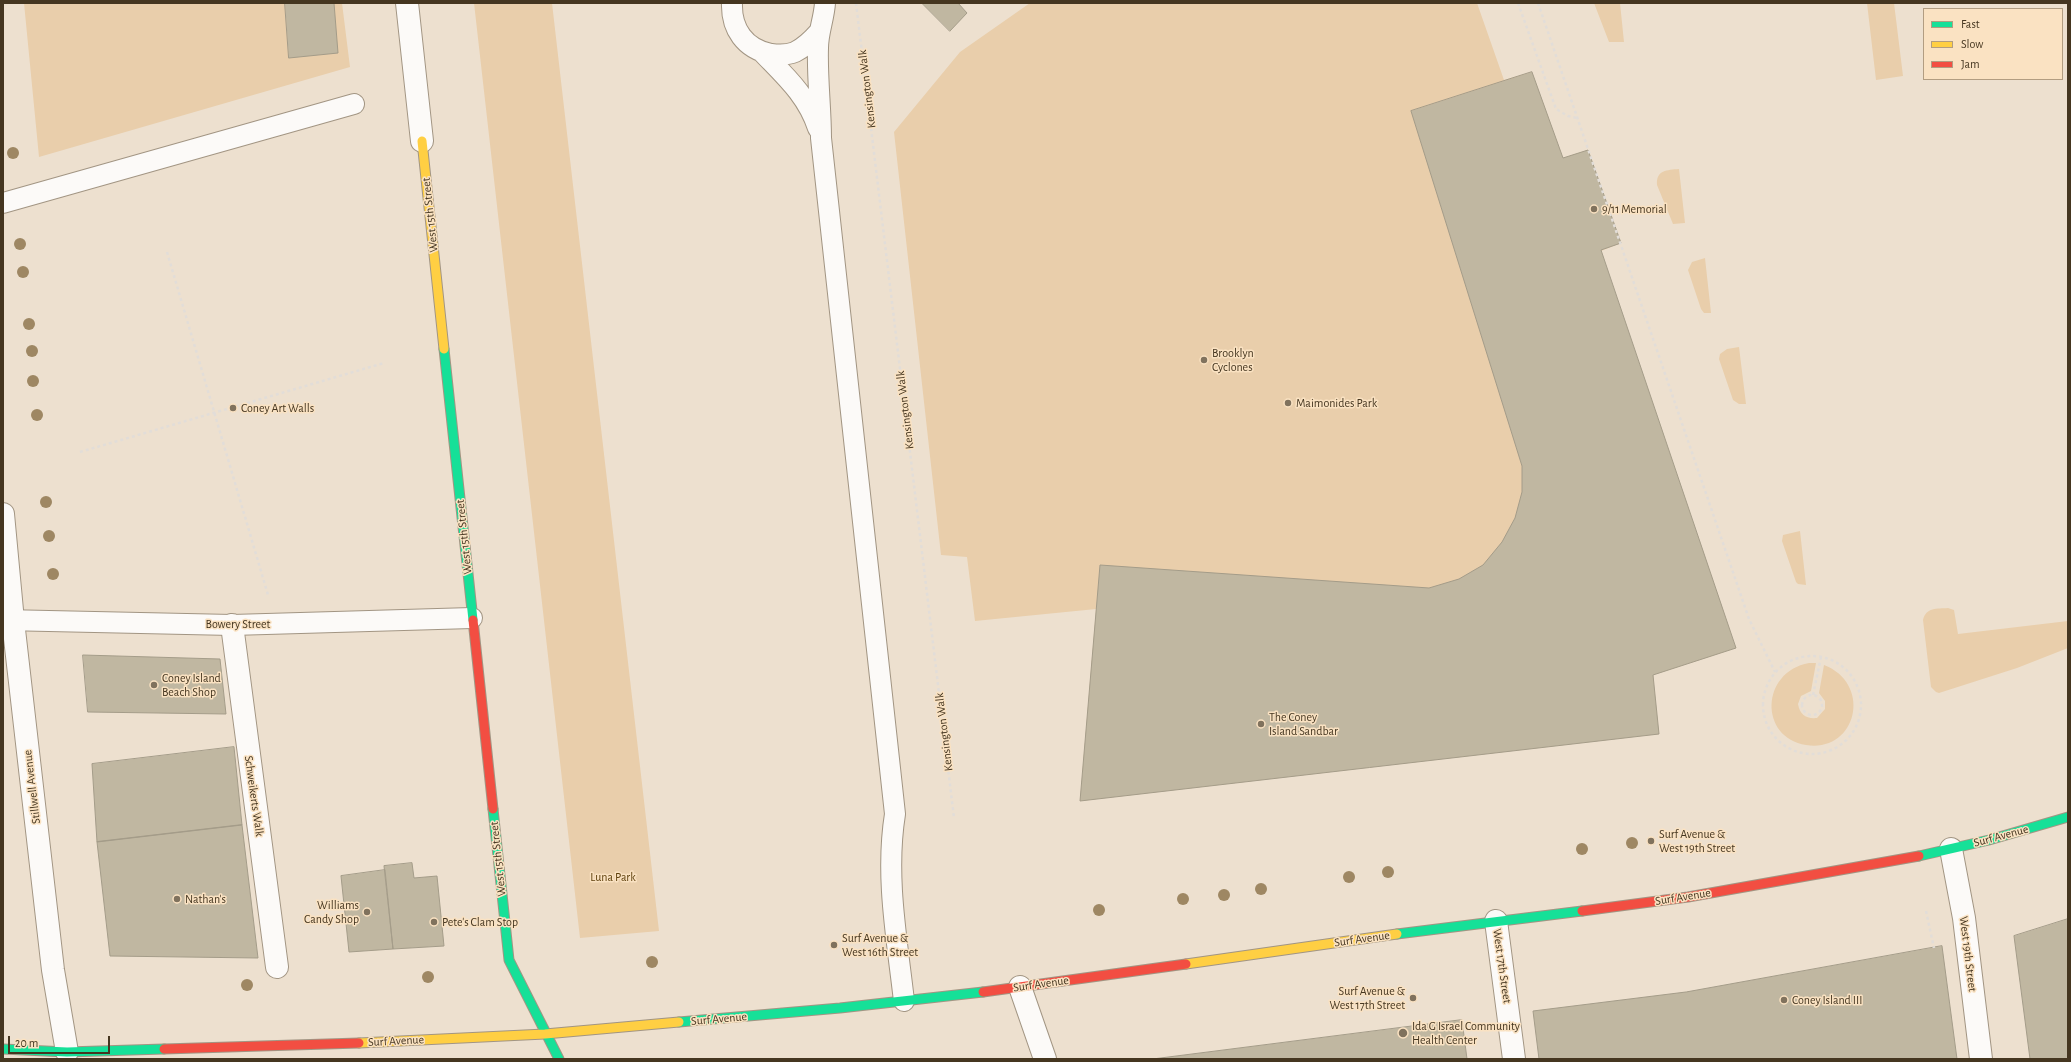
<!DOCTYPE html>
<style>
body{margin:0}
#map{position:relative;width:2071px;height:1062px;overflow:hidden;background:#ede0cf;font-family:"Alegreya Sans",sans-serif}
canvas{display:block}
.frame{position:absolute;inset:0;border:4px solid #453620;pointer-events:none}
.legend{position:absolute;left:1923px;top:8px;width:140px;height:72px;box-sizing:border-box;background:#fae2c2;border:1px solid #b29d81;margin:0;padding:5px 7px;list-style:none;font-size:12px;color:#453620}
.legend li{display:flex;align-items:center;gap:8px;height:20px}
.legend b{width:20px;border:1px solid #b29d81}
.scale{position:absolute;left:8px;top:1036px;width:102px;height:18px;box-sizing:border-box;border:2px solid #453620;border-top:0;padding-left:5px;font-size:12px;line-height:14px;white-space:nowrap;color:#453620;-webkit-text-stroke:3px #fae2c2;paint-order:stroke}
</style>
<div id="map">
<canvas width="2071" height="1062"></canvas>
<div class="frame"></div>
<ul class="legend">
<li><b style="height:5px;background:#16e098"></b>Fast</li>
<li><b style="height:5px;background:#ffcf43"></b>Slow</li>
<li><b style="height:5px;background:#f24e42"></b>Jam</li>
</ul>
<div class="scale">20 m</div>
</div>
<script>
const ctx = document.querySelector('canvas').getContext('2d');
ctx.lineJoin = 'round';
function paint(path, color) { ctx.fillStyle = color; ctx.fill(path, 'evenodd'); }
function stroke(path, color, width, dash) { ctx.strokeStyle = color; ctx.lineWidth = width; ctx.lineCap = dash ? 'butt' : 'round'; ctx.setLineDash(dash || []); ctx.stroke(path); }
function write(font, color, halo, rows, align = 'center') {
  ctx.font = font + ' "Alegreya Sans",sans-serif'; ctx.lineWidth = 3; ctx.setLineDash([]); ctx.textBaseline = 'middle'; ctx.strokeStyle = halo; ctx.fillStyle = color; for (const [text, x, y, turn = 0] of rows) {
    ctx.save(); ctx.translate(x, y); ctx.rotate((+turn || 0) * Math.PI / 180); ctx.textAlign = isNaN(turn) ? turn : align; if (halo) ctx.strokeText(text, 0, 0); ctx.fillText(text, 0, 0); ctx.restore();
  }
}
const green = new Path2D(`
 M24,3H342L350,67L39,157Z
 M474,3H552L659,931L580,938Z
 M1030,3H1477L1504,80L1532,72L1563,158L1588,150L1621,243L1601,251L1736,648L1653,675L1659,734L1080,801L1096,609L975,621L967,557L941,555L894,132L960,52Z
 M1594,3H1620L1624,42H1609Z
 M1867,3H1894L1903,76L1876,80Z
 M1679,169L1685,223L1673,224L1657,185C1656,170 1667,170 1679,169Z
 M1705,258L1711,313H1704L1701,309L1688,270L1692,262Z
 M1739,347L1746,404H1739L1733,400L1719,359L1720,354L1727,349Z
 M1800,531L1806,585L1798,584L1796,582L1782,541L1783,535Z
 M1948,608L1954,610L1958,634L2068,621V648L2017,668L1939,693L1936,692L1931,687L1923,620C1926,607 1937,609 1948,608Z
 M1809,663H1816L1811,691L1801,696L1798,704C1800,715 1806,719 1817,718L1825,709V701L1819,693L1824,665C1873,684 1857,753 1806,745C1759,738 1760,672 1809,663Z`);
const building = new Path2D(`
 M285,3H334L338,53L289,58Z
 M922,3H958L967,13L950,31Z
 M1532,72L1563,158L1588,150L1621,243L1601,250L1736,648L1653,675L1659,734L1080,801L1100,565L1429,588L1459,579L1483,565L1502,542L1515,518L1522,492V466L1411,111Z
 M83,655L220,659L226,714L88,712Z
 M234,747L242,825L97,842L92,764Z
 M242,825L258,958L110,956L97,842Z
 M412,863L414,878L437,876L444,946L393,949L384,866Z
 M385,870L393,949L349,952L341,876Z
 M2068,919V1059H2030L2014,936Z
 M1942,946L1957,1059H1539L1533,1011L1686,992Z
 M1462,1020L1467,1059H1153Z`);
const path = new Path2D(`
 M856,3L954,818
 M1518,3L1556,109L1568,116L1577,118
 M1538,3L1749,619L1775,672
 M167,252L268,595
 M80,452L384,363
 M1763 705a49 49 0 1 1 98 0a49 49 0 1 1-98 0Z
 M1813,695L1821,657
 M1802 705a10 10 0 1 1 20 0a10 10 0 1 1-20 0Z
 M1926,911L1934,948`);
const lane = new Path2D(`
 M732,3C731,29 745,49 771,54C779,55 788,55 795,52C805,47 812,40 819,32
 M825,3C824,19 818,32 818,48C817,78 821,108 821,138L895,814C885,876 897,939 904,1001
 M762,52C785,76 807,95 818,128
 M3,203L354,104
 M3,620L232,625L472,618`);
const street = new Path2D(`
 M407,3L422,141
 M3,514L13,621L53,970L67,1052
 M232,625L277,967
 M1951,849L1964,918L1981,1059
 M1496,921L1514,1059
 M1020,987L1045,1059`);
const fast = new Path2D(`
 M444,349L473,620
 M493,809L509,960L559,1059
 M1919,856L1989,840L2068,817
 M1397,934L1582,911
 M679,1022L840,1008L983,992
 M3,1049L67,1052L164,1049`);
const slow = new Path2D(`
 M422,141L444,349
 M1186,964L1397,934
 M359,1043L545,1034L679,1022`);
const jam = new Path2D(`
 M473,620L493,809
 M1582,911L1688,897L1919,856
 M983,992L1186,964
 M164,1049L359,1043`);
const trees = [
 [13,153],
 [20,244],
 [23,272],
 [29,324],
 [32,351],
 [33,381],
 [37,415],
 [46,502],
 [49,536],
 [53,574],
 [1632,843],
 [1582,849],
 [1388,872],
 [1349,877],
 [1261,889],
 [1224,895],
 [1183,899],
 [1099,910],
 [652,962],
 [428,977],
 [247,985]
];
const markers = [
 [1594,209,4,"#80725d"],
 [1204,360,4,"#80725d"],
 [1288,403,4,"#80725d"],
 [233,408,4,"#80725d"],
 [154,685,4,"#80725d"],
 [1261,724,4,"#80725d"],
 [1651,841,4,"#80725d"],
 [177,899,4,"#80725d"],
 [367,912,4,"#80725d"],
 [434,922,4,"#80725d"],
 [834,945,4,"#80725d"],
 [1413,998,4,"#80725d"],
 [1784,1000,4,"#80725d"],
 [1403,1033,5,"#80725d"]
];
const streetNames = [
 ["Kensington Walk",867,89,-97],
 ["West 15th Street",430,215,-96],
 ["Kensington Walk",905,410,-97],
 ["West 15th Street",464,537,-96],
 ["Bowery Street",238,624],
 ["Kensington Walk",944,732,-97],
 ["Stillwell Avenue",32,787,-97],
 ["Schweikerts Walk",254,796,82],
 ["Surf Avenue",2001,836,-15],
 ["West 15th Street",498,859,-96],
 ["Surf Avenue",1683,897,-9],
 ["Surf Avenue",1362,939,-8],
 ["West 19th Street",1968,954,83],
 ["West 17th Street",1502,966,82],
 ["Surf Avenue",1041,984,-8],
 ["Surf Avenue",719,1019,-5],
 ["Surf Avenue",396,1041,-3]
];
const poiNames = [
 ["9/11 Memorial",1602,209],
 ["Brooklyn",1212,353],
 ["Cyclones",1212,367],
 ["Maimonides Park",1296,403],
 ["Coney Art Walls",241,408],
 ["Coney Island",162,678],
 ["Beach Shop",162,692],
 ["The Coney",1269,717],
 ["Island Sandbar",1269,731],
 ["Surf Avenue &",1659,834],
 ["West 19th Street",1659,848],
 ["Nathan's",185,899],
 ["Williams",359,905,"right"],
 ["Candy Shop",359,919,"right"],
 ["Pete's Clam Stop",442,922],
 ["Surf Avenue &",842,938],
 ["West 16th Street",842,952],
 ["Surf Avenue &",1405,991,"right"],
 ["West 17th Street",1405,1005,"right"],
 ["Coney Island III",1792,1000],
 ["Ida G Israel Community",1412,1026],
 ["Health Center",1412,1040]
];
const parkNames = [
 ["Luna Park",613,877]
];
paint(green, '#e9ceab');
paint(building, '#c0b7a1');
stroke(building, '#a49c89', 1);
stroke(lane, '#a29583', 22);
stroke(street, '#a29583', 24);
stroke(fast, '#a29583', 11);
stroke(slow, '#a29583', 11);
stroke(jam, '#a29583', 11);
stroke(path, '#e2ddd8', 2.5, [3, 3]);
stroke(lane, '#fcfaf8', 20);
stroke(street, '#fcfaf8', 22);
stroke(fast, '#16e098', 9);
stroke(slow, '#ffcf43', 9);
stroke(jam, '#f24e42', 9);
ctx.fillStyle = '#9e8763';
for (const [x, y] of trees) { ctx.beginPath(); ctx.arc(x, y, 6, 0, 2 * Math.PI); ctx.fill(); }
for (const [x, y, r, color] of markers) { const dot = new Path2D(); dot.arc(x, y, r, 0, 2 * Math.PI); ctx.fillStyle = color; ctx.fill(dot); stroke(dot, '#fae2c2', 1.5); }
write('12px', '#453620', '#fae2c2', streetNames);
write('12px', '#453620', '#fae2c2', poiNames, 'left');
write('12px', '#5d3f0b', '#fae2c2', parkNames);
</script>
